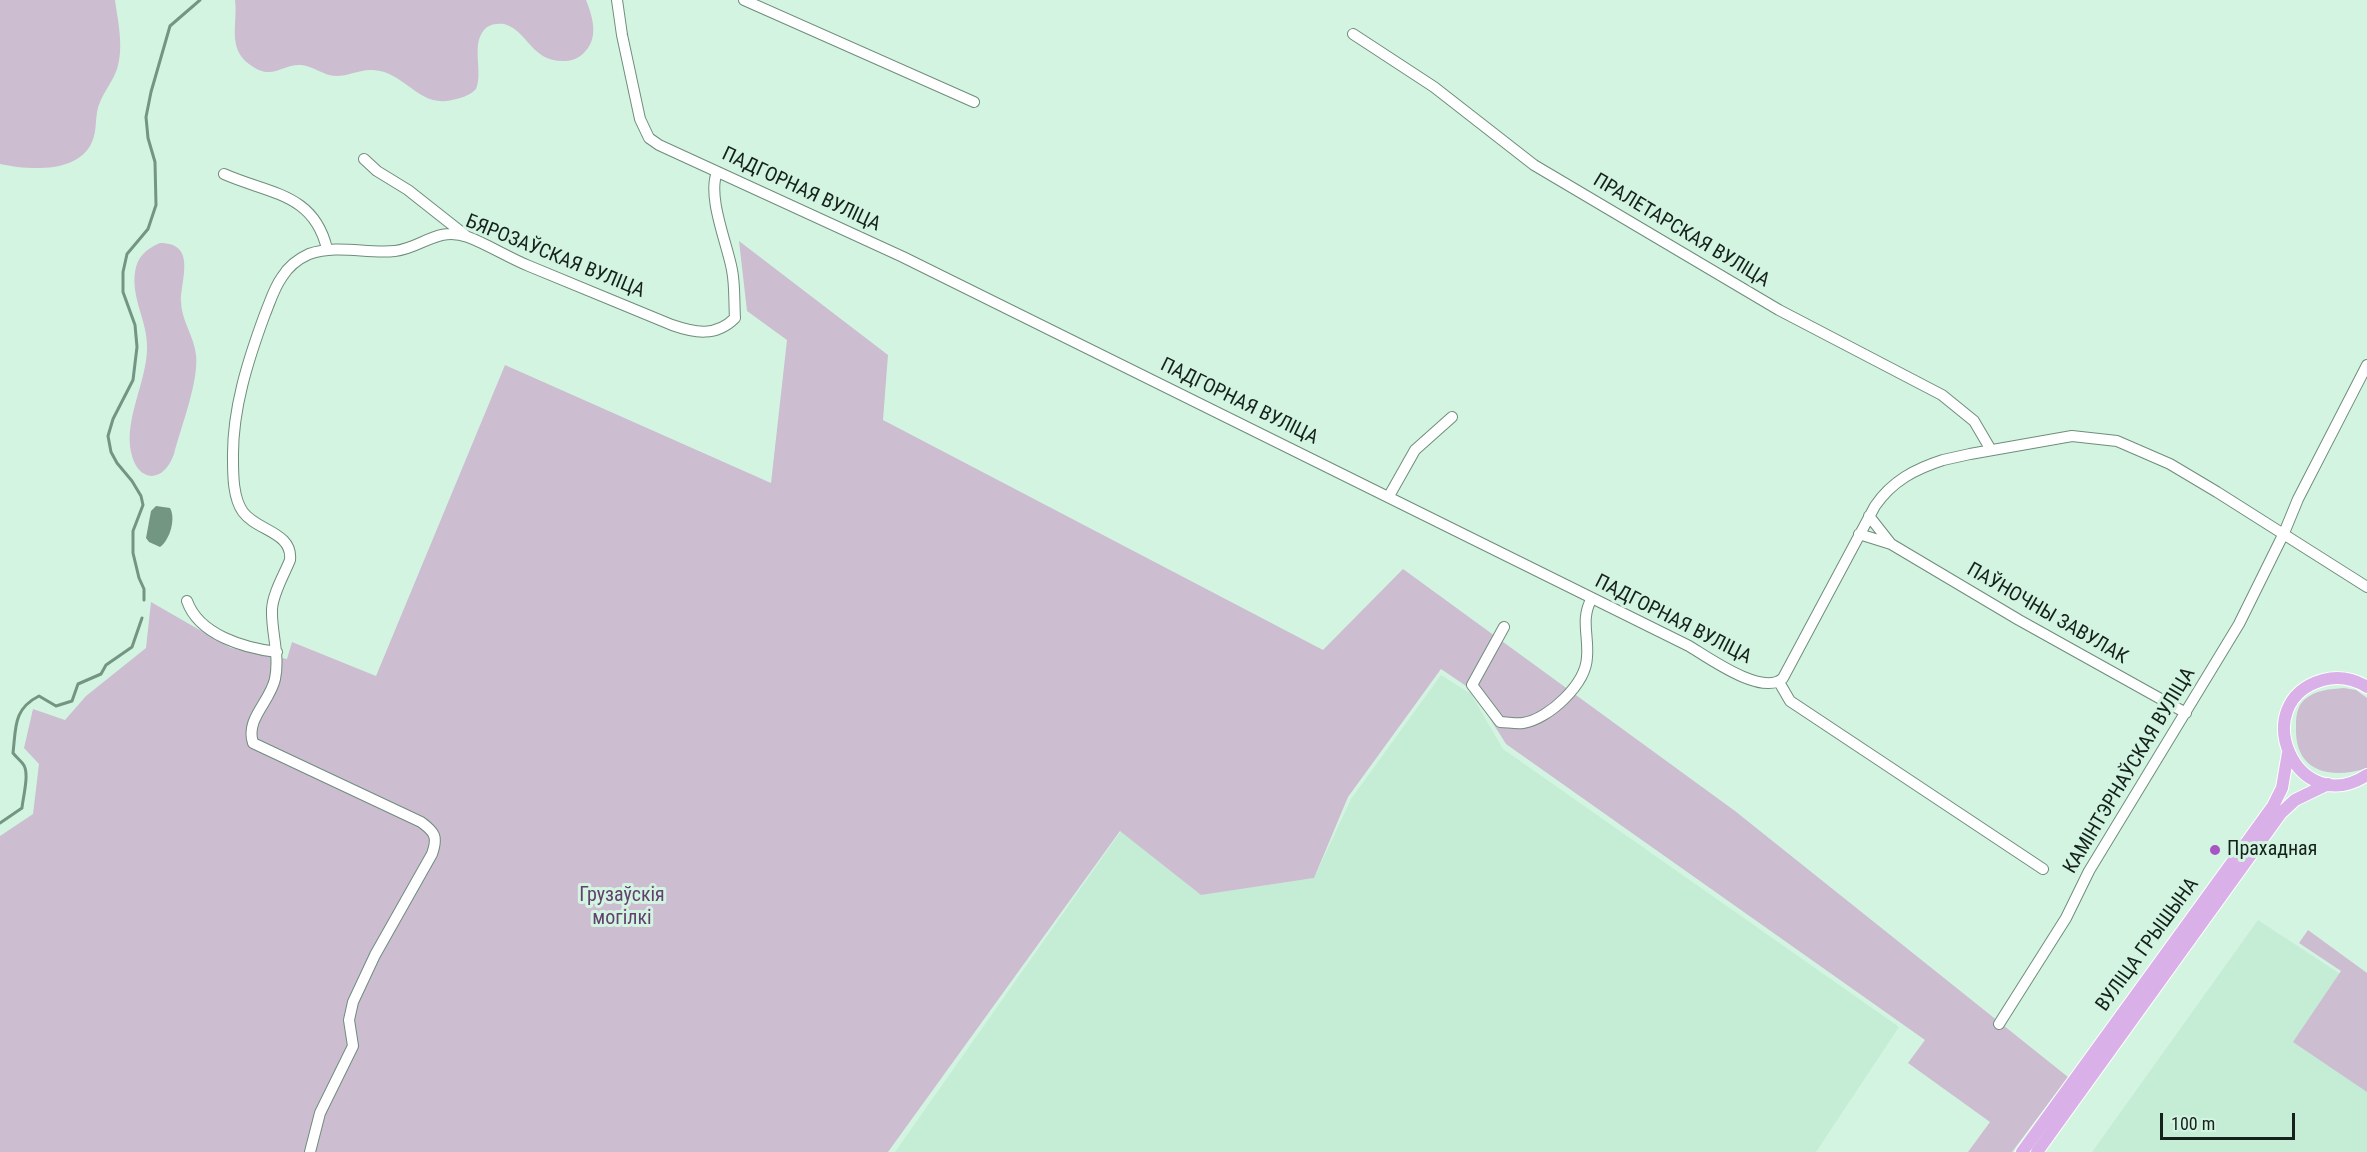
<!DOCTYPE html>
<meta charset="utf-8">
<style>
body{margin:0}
#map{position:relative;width:2367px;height:1152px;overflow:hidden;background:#d4f4e2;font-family:"Roboto Condensed",sans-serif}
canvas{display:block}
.scale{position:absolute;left:2160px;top:1113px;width:135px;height:27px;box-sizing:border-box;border:3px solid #15211b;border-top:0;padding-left:8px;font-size:18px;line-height:21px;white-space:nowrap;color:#15211b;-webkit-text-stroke:4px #d4f4e2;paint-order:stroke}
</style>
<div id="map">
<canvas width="2367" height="1152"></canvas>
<div class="scale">100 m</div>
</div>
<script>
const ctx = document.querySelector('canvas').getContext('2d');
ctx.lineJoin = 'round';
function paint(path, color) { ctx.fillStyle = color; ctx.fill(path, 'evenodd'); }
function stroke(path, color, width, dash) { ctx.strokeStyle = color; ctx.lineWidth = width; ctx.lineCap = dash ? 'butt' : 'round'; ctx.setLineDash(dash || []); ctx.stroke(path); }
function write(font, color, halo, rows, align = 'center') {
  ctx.font = font + ' "Roboto Condensed",sans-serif'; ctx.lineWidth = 6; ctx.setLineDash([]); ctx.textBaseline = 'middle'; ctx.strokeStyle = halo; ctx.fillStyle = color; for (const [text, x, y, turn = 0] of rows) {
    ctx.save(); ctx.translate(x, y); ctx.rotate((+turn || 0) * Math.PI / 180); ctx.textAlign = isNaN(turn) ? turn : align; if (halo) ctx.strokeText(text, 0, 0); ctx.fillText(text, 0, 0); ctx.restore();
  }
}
const built = new Path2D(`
 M1441,675L1471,694L1503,749L1899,1027L1816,1152H895L1121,831L1201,895L1314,878L1351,799Z
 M2258,920L2354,983L2367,1092V1152H2092Z`);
const green = new Path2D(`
 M0,0H115C118,22 124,47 117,69C113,81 105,90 100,102C94,115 98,129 92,142C78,174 28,170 0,164Z
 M235,0H586C592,15 598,34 588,48C582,56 575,61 565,61C530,62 529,31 504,24C499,23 491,24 487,27C469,42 484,71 476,89C469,96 461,98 452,100C418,108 406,72 373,70C361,69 348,76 336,76C324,76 314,66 301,65C281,64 272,82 249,64C227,48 238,23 235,0Z
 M739,241L888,355L883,420L1323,650L1403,569L1735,811L2068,1077L2012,1152H1968L1990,1122L1908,1063L1925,1040L1506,744L1472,690L1441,669L1348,797L1314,878L1201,895L1120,831L888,1152H0V836L33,814L39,764L24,748L33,709L65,720L86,696L146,648L151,602L231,648L287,659L292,642L376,676L505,365L771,483L787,340L747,311Z
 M160,243C197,243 181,279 181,301C181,320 194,336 196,355C199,381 181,427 174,454C163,485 137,482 131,452C124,419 147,381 147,348C148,322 131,299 135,272C137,257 146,249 160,243Z
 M2344,688L2356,690L2367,698V768C2330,780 2294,772 2296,726C2296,716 2297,707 2304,700C2315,690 2330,689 2344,688Z
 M2308,930L2367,973V1092L2293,1042L2341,971L2299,943Z`);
const water = new Path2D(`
 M156,506L170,508C176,518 170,540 160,547L149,542L146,538L151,511Z`);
const stream = new Path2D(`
 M144,600V589L139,578L133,553V531L143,505L141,496L132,481L117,463L111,452L108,436L113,419L133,380L137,347L135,325L123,292V272L127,254L148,229L156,205L155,162L148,138L146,117L151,92L170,26L200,0
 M0,823L22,808C23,797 30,772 23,764C20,760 16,757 13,753C16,728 13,709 39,696L56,706L72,701L78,684L101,674L106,665L132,647L142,618`);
const minor = new Path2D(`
 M617,0L622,35L640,119L649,138L659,145L903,257L1689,646C1709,658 1763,697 1783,678L1875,506C1892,481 1915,469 1943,460L1970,454L2072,436L2117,441L2170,464L2217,492L2367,587
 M744,0L974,102
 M1353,34L1434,87L1534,165L1779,310L1942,395L1974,421L1991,450
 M364,159L377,171L408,190L465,235
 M224,174C269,194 314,193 327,249
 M1389,496L1415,450L1452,417
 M1869,516L1891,544L2019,620L2186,713
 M1859,534L1891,544
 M187,601C199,635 244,648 277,652
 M1504,627L1472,685L1500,722C1507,722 1516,724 1523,723C1549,719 1586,684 1587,657C1589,635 1580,619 1592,598
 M1779,682L1790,701L2043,869
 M1999,1024L2066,918L2089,871L2239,624L2284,533L2298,499L2367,365
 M310,1152L320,1113L353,1046L349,1020L353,1002L375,955L432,854C438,837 435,832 421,822L253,743C245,719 270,702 275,679C280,654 271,632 272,609C273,593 284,575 290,560C293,532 257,531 243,512C233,498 233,475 233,459C232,410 248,360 265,314C270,302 274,288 282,277C288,267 298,259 309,254C338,244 366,254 395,251C422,248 437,226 468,237C487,244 509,258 529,266C577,286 624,305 672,325C695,333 716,337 735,318C734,302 735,285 732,270C727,243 707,197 717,172`);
const major = new Path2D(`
 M2367,687C2354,679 2338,676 2323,680C2245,702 2297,821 2367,775
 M2022,1152L2273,806L2282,788L2288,753
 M2037,1152L2281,813L2295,800L2328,784`);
const markers = [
 [2215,850,6,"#a754c4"]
];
const streetNames = [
 ["ПАДГОРНАЯ ВУЛІЦА",801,190,25],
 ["ПРАЛЕТАРСКАЯ ВУЛІЦА",1681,231,31],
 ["БЯРОЗАЎСКАЯ ВУЛІЦА",555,257,22],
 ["ПАДГОРНАЯ ВУЛІЦА",1239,402,26],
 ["ПАЎНОЧНЫ ЗАВУЛАК",2047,614,30],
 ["ПАДГОРНАЯ ВУЛІЦА",1673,620,27],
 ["КАМІНТЭРНАЎСКАЯ ВУЛІЦА",2130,771,-59],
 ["ВУЛІЦА ГРЫШЫНА",2148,945,-54]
];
const poiNames = [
 ["Прахадная",2227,850]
];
const parkNames = [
 ["Грузаўскія",622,896],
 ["могілкі",622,919]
];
paint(built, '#c5ecd5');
paint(green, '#ccbdd1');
paint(water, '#729682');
stroke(stream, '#729682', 3);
stroke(minor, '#6f8d7c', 12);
stroke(major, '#fff', 14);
stroke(minor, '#fff', 10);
stroke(major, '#d9b0e8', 12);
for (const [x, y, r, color] of markers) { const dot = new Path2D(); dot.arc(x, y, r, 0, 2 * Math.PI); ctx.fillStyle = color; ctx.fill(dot); stroke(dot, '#d4f4e2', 2); }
write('20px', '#15211b', '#d4f4e2', streetNames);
write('20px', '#15211b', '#d4f4e2', poiNames, 'left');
write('20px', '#62416e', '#d4f4e2', parkNames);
</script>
